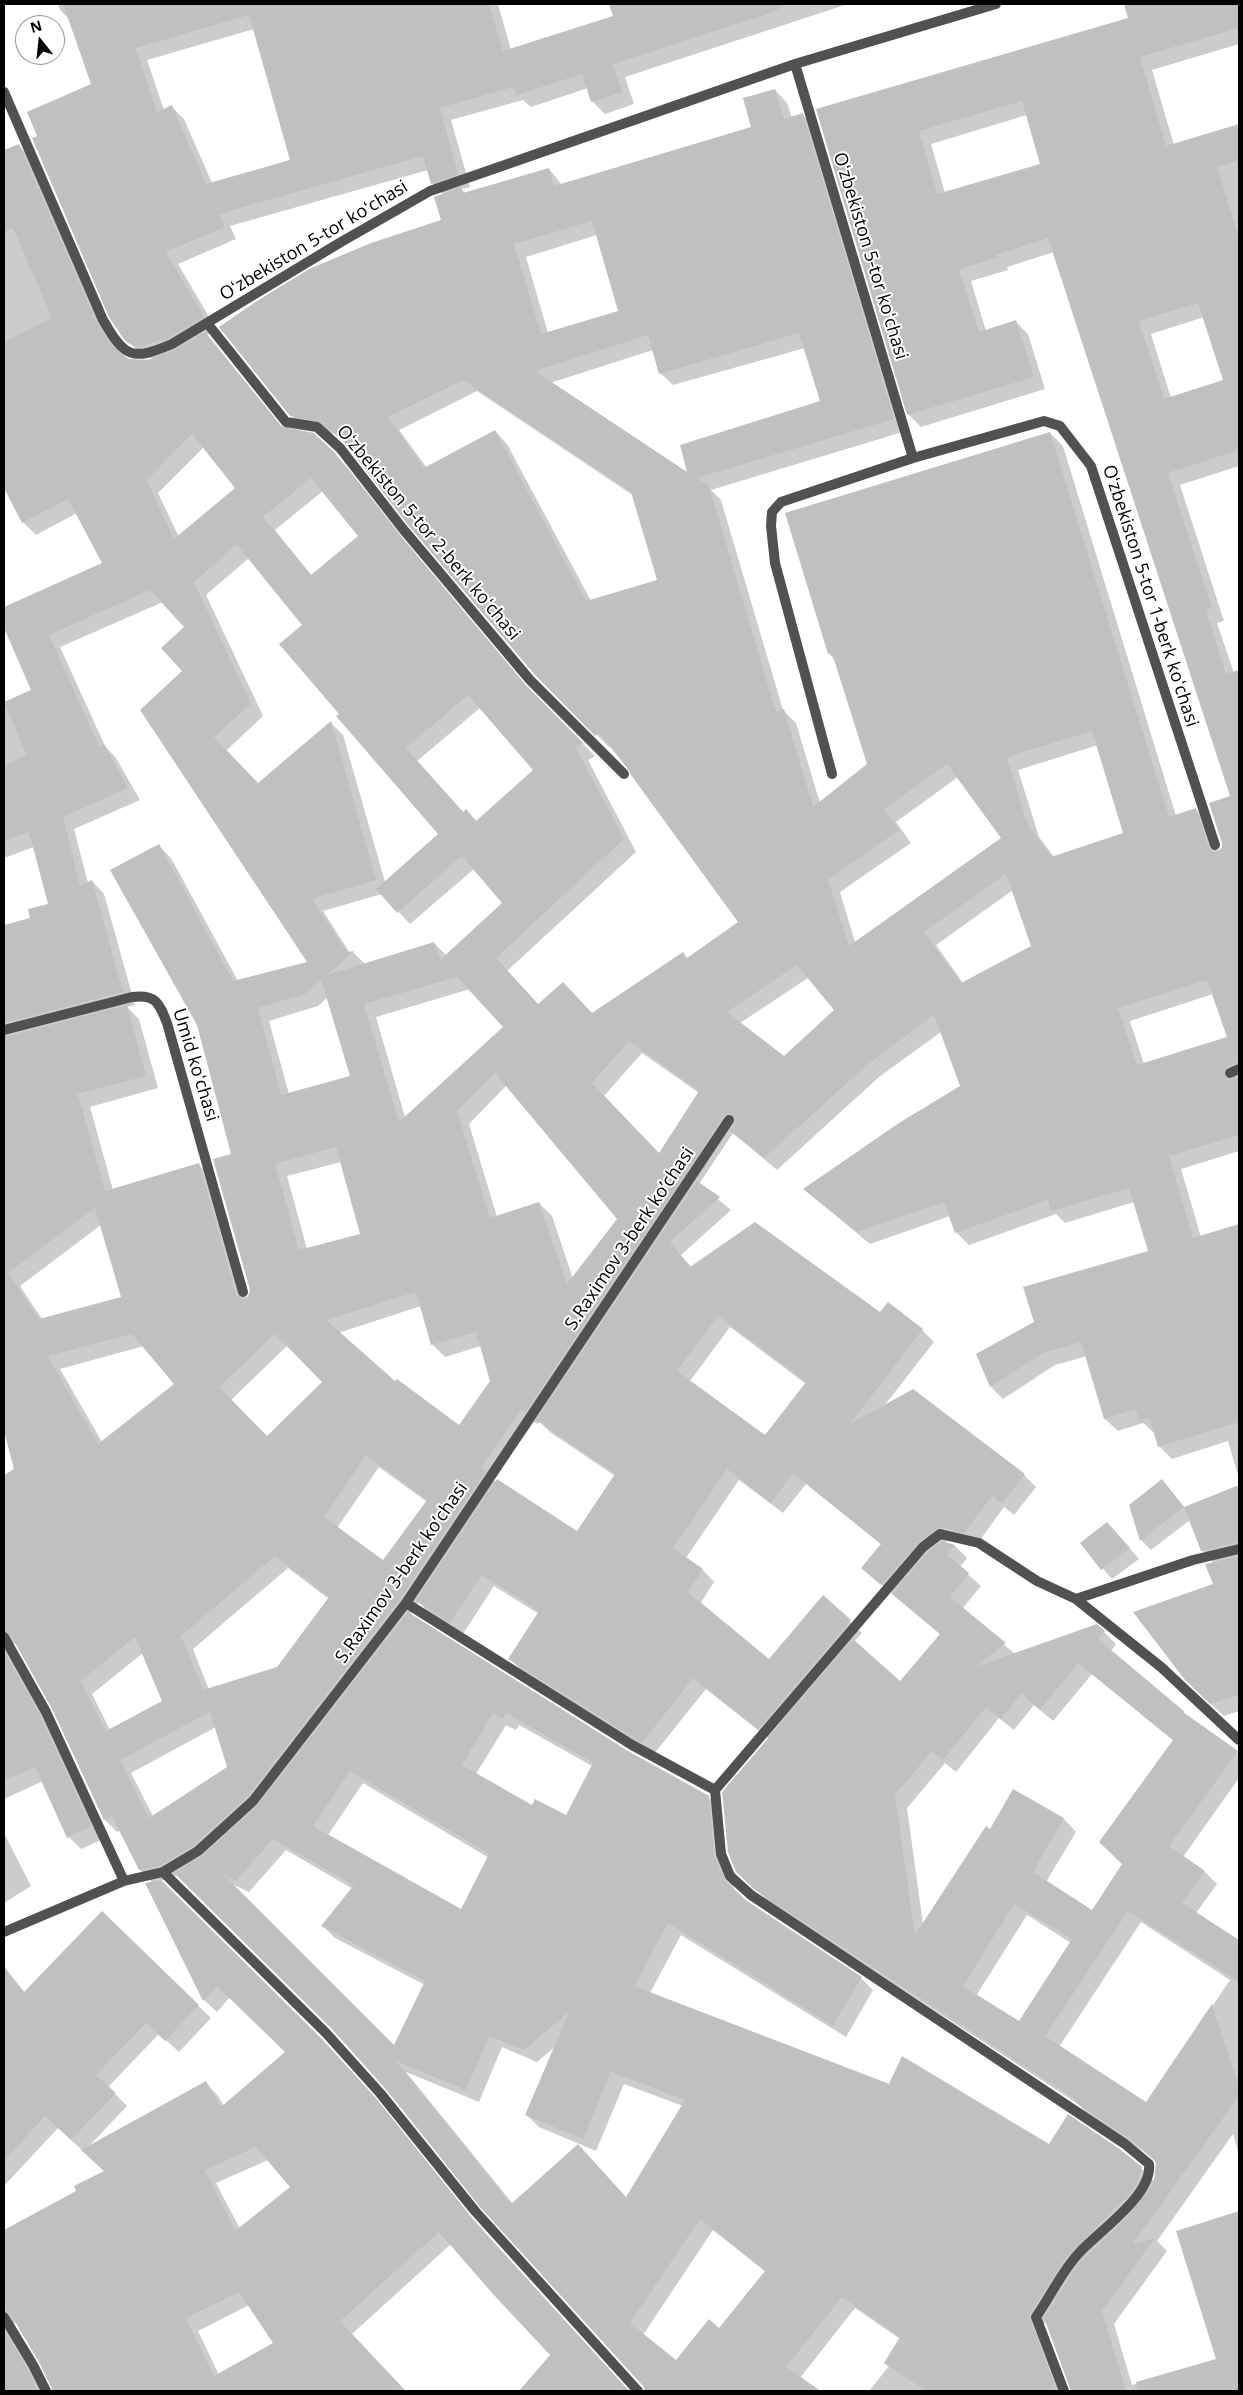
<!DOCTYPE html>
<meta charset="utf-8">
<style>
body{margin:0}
#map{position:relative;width:1243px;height:2395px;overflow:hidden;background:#fff;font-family:"Open Sans",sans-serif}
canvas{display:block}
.frame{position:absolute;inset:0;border:5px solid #000;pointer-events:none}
.north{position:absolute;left:15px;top:15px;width:50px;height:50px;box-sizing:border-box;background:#fff;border:1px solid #999;border-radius:50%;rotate:344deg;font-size:14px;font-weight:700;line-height:20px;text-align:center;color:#000}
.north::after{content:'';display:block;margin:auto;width:18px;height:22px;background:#000;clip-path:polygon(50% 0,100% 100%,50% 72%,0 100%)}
</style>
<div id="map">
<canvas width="1243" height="2395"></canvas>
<div class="frame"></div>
<div class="north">N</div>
</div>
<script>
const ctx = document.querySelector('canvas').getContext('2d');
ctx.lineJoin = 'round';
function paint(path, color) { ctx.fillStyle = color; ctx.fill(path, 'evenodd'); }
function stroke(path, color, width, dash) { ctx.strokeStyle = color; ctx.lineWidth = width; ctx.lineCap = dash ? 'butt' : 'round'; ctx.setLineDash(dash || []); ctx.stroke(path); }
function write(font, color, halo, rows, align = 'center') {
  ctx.font = font + ' "Open Sans",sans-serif'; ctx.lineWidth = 4; ctx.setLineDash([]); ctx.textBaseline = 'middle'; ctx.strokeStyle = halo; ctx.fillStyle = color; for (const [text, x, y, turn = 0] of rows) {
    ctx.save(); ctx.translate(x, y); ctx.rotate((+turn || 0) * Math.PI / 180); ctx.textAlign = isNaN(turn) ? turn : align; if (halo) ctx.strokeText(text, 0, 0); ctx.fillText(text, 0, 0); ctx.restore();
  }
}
const shadow = new Path2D(`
 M58,4H498L511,50L615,17L611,4H848L625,77L634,104L605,114L592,101L588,88L531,107L523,100L451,120L470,187L461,189L465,193L549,169L562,185L752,128L775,90L787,103L792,118L802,114L815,127L906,431L711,490L721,500L783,710L796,723L820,803L868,764L836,661L829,654L787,514L1050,433L1063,446L1176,816L1195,809L1208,822L1218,852L1222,850L1232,797L1054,252L1007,267L1008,270L971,281L986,331L1016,322L1028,334L1045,389L921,427L908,414L817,110L1130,18L1125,4H1239V44L1152,70L1174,145L1239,126V466L1180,485L1224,621L1217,623L1234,673L1239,671V1151L1181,1169L1201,1237L1239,1226V1479L1228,1441L1172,1459L1159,1446L1155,1432H1153L1143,1423L1118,1431L1105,1419L1087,1356L1055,1365L1003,1399L991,1387L977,1354L1035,1322L1149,1252L1134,1202L1065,1223L1056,1214L969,1245L956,1232L950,1216L870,1244L805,1190L961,1087L941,1032L879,1077L777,1170L733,1133L699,1184L731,1210L681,1255L691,1267L881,1314L922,1330L934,1342L884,1406L913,1390L1024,1475L1036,1487L1014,1515L1004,1507L977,1544L951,1538L944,1543L955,1546L967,1558L960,1567L981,1586L962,1609L1015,1654L1104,1632L1116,1644L1111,1651L1191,1719L1239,1754V1778L1183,1857L1205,1872L1217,1884L1196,1913L1239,1940V2154L1233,2134L1157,2241L1167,2251L1114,2324L1132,2385L1218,2360L1178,2232L1239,2212V2391H1071L1046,2321L1041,2329L1064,2391H869L889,2366L900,2339L855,2308L800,2378L819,2391H645L644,2386L333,2029L178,1875L160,1881L333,2052L387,2112L482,2230L629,2391H521L552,2355L451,2244L352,2334L406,2391H53V2388L40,2361L17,2322L12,2324L43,2391H4V2231L78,2191L106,2172L58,2128L4,2186V1966L25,1993L102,1913L211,2018L179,2052L159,2034L108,2087L127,2106L90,2145L206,2083L218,2096L224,2106L286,2052L230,1997L217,2012L204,2000L147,1884L153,1883L140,1870L121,1830L117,1832L105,1820L53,1708L17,1643L10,1646L103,1839L81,1849L69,1837L43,1781L4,1799V1476L15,1470L4,1426V926L31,919L50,905L34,847L4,858V704L33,690L4,625V608L104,564L77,513L36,535L23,522L4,485V152L19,145L31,158L109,337L124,358L129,361L153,359L142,355L129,342L39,137L93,85L71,21L60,10ZM254,29L291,160L212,183L184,119L172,107L164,110L147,60ZM1027,115L1042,165L945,193L931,144ZM428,170L432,183L444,195L443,221L291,415L304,428L335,434L349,446L536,674L609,747L611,746L740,922L688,959L683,954L592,1014L539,1005L507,971L636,852L588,760L595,756L537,699L410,547L347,467L334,454L283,428L207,335L216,329L178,264L236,239L230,226ZM597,235L620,312L548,333L526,257ZM1204,317L1224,381L1171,398L1151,334ZM805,348L821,402L689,475L550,383L653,350L660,373L673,385ZM477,391L634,496L659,581L591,601L507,444L495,431L427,468L399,430ZM204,447L237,489L179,537L158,493ZM323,491L360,536L312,576L275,530ZM249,558L304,625L341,714L439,834L385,882L343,735L331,723L258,785L226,751L263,716L206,595ZM163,602L185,627L184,671L309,963L238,981L171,858L158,845L233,1155L251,1290L249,1297L246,1299L212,1177L199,1165L113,1190L90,1107L158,1088L139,1019L127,1007L135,1005L104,894L92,881L88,883L74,829L140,800L116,758L105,746L60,647ZM480,708L535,770L477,822L466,811L464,813L417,761ZM1098,745L1125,833L1054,857L1039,837L1018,770ZM958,777L1003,838L855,942L840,892L911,843L896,822ZM474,869L504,903L447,956L434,943L365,964L353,952L350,953L323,911L382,894L410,924ZM1013,890L1033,947L963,983L936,945ZM808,978L836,1010L784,1058L740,1023ZM470,989L505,1027L405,1117L376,1017ZM1213,994L1229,1038L1144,1064L1130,1021ZM328,997L352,1077L289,1094L269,1021L318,1006ZM642,1053L699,1093L659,1155L604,1096ZM507,1085L618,1219L573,1279L552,1216L539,1203L497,1217L469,1124ZM341,1162L361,1235L307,1249L287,1176ZM101,1225L122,1298L42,1319L20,1286ZM421,1306L432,1344L445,1357L481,1346L491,1381L460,1427L395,1383L338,1333ZM730,1327L806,1384L765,1437L690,1381ZM288,1345L323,1382L267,1437L231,1400ZM144,1346L175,1384L102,1442L60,1369ZM534,1422L538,1424L540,1422L550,1432L615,1476L578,1533L493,1480ZM379,1467L427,1502L383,1562L337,1528ZM739,1480L783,1513L806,1484L882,1545L862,1568L941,1635L900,1683L854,1642L862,1633L823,1597L769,1660L700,1604L714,1582L703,1570L686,1558ZM288,1568L329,1599L277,1668L209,1690L193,1649ZM494,1586L539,1614L510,1659L522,1671L654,1754L706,1689L769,1739L750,1884L769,1902L1078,2104L1089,2115L1143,2151L1156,2162L1154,2181L1141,2168L1050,2145L650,1993L681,1935L846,2037L873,1990L861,1978L746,1902L736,1893L726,1868L721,1810L708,1797L628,1752L410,1615L419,1602L429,1613L463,1634ZM143,1653L163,1702L110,1730L92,1694ZM1092,1674L1174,1741L1124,1864L1092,1911L1046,1882L1076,1832L1064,1819L1014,1791L991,1831L923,1924L907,1808L945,1763L956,1772L999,1718L1014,1730L1034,1705L1053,1721ZM506,1725L516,1730L519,1725L592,1766L566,1817L532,1807L476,1774ZM216,1727L229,1768L153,1816L131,1773ZM363,1783L489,1858L462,1910L328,1835ZM286,1850L353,1889L323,1926L335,1938L425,1985L394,2048L230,1883L249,1892ZM1027,1915L1071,1943L1019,2022L976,1996ZM1141,1922L1230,1980L1146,2104L1059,2047ZM502,2047L537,2062L555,2047L526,2114L539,2127L596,2151L624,2084L683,2106L627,2198L513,2204L406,2072L479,2102ZM268,2160L292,2187L240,2229L216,2183ZM713,2230L766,2272L720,2329L676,2361L643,2335ZM249,2305L274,2344L219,2375L198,2331Z
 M1162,1481L1185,1508L1239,1487V1711L1224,1716L1199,1693L1215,1585L1214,1563L1202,1550L1190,1520L1151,1550L1141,1540Z
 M1117,1534L1139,1559L1112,1579L1081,1543Z
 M4,1833L31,1886L4,1903Z`);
const building = new Path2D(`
 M63,4H489L503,51L613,16L609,4H779L780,10L613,64L622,92L591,102L582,74L517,95L513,87L440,108L458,174L431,184L423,156L219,214L225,227L166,252L204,317L169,338L139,347L128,343L123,338L109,317L32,138L37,136L27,112L91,84ZM249,15L290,160L206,184L172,105L157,112L136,48Z
 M1124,4H1239V28L1140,57L1166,146L1239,124V160L1217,167L1239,239V450L1168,473L1212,608L1206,610L1226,674L1239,670V1062L1227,1067L1223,1073L1229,1080L1239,1076V1135L1169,1156L1193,1238L1239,1224V1422L1158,1447L1149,1417L1139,1421L1136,1409L1104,1419L1081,1342L1043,1353L990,1387L976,1354L1034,1322L1023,1287L1148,1251L1129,1188L1051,1211L1048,1200L955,1233L944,1202L857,1232L803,1189L899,1123L960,1086L934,1015L867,1065L764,1158L730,1131L736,1121L733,1115L729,1113L724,1116L525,1413L521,1410L481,1468L486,1471L400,1599L248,1796L194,1845L160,1866L139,1870L112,1816L104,1820L52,1709L10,1634L4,1630V1475L14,1469L4,1431V1037L127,1005L146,1076L78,1094L105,1191L199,1163L236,1294L239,1297L244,1299L248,1296L250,1290L213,1159L231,1154L197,1025L110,870L159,844L233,981L307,962L140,710L182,671L161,648L184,627L150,590L49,635L100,748L104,744L128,788L63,817L80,886L92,880L123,992L4,1023V925L30,918L28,909L48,904L29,832L4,841V766L26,754L4,702L31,690L4,628V607L102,563L68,499L22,523L4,488V342L52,318L13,228L4,232V150L19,144L97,323L113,347L129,359L148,360L175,350L205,332L281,426L314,433L335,453L398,533L525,684L583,743L576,748L624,839L496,958L538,1004L563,982L592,1013L683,952L687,958L738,922L631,775L629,770L599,733L595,736L535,675L408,525L345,443L321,422L290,416L219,327L257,301L309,269L371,243L441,220L434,197L461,187L463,193L549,168L554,186L751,127L743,98L775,89L784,119L803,113L894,419L697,478L709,486L776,712L784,709L813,807L867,764L832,653L828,654L785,513L1050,432L1169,817L1196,808L1209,848L1213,852L1218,851L1222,847V843L1209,803L1230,796L1048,238L996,255L997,258L959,269L979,332L1016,320L1034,377L907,415L816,109L1128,18ZM1022,101L1040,164L937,194L919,131ZM592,221L618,311L541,334L514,244ZM1198,303L1223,380L1164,399L1139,321ZM799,333L820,401L680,445L687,472L535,371L648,335L659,374ZM463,380L631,492L657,580L586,601L495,430L424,468L388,417ZM192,434L235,488L174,539L147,480ZM311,478L358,536L311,575L263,517ZM237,545L302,625L279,644L339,714L336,716L438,834L376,889L397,913L462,856L502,903L440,960L434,942L327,975L354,951L347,952L312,899L376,880L331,721L258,783L214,737L251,704L194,582ZM468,695L533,770L476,821L466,809L463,812L406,748ZM1092,731L1123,833L1051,857L1027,823L1007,757ZM947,764L1001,838L849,946L828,880L899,830L884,809ZM1006,874L1031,946L961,983L924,932ZM797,965L834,1010L784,1056L727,1012ZM457,977L503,1027L399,1122L364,1004ZM321,979L350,1076L281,1095L258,1008L305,994ZM1207,980L1227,1037L1137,1065L1118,1008ZM629,1041L699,1091L659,1153L592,1083ZM495,1073L617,1219L567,1284L539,1202L490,1218L457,1111ZM336,1147L360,1234L299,1250L275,1164ZM95,1208L121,1297L39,1319L8,1273ZM416,1292L431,1345L476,1332L490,1381L459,1425L397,1379L395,1381L326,1320ZM132,1334L174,1384L98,1444L48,1356ZM275,1334L322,1382L267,1436L219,1387ZM366,1455L427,1500L383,1560L324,1517ZM275,1556L329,1597L277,1667L203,1690L204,1692L181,1636ZM135,1637L162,1701L106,1731L81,1681ZM210,1712L227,1767L149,1818L120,1760Z
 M697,1181L720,1197L670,1242L690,1267L755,1222L880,1312L888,1302L923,1329L850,1424L913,1389L1025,1474L1002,1504L992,1496L964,1533L939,1527L919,1542L881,1585L861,1568L881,1544L793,1473L771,1503L727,1469L673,1548L703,1569L688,1592L769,1659L823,1595L851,1620L758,1729L693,1678L642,1743L508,1659L539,1611L482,1575L450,1623L416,1601L497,1479L577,1531L615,1474L536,1420ZM718,1316L806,1382L765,1435L677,1371Z
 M1162,1479L1184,1507L1140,1541L1129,1505Z
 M1239,1485V1542L1201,1551L1184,1507Z
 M1107,1522L1130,1548L1101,1570L1080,1543Z
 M942,1541L955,1545L947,1555L969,1573L950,1597L1006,1643L975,1667L1097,1624L1105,1631L1098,1639L1185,1712H1183L1238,1751L1169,1846L1205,1871L1182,1903L1239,1940V1982L1128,1911L1045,2036L1146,2102L1212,2004L1239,2087V2096L1132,2245L1155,2238L1102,2311L1126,2391H1071L1044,2318L1078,2264L1127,2217L1148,2192L1155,2177L1156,2164L1154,2159L1129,2138L1075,2102L1076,2100L755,1890L736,1872L728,1852L722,1792L853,1639L900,1681L940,1634L892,1594L928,1552ZM1078,1663L1173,1740L1099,1842L1122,1864L1092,1910L1033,1872L1064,1818L1013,1789L990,1829L986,1826L915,1935L895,1795L932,1751L943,1760L986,1707L1001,1719L1021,1693L1040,1710ZM1014,1904L1072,1939L1019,2021L963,1986Z
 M1239,1556V1695L1210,1704L1185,1680L1133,1612L1213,1584L1205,1564Z
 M408,1612L628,1751L709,1796L714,1855L725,1881L747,1901L862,1977L833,2026L668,1923L634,1986L889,2084L902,2056L1049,2144L1068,2114L1121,2150L1142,2167L1136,2185L1128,2196L1067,2256L1030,2314V2319L1057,2391H926L884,2363L900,2337L842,2297L786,2367L821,2391H645L643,2386L480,2207L385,2088L331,2028L174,1873L202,1856L258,1805ZM493,1713L503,1719L506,1713L593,1763L566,1815L535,1799L532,1805L462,1765ZM350,1771L489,1854L461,1909L313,1826ZM273,1839L354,1885L321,1926L425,1981L394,2045L222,1873L236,1881ZM569,2012L525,2115L583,2139L611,2072L685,2100L626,2197L578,2144L511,2204L396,2061L466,2090L489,2036L524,2050ZM700,2219L765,2271L719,2328L709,2319L676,2360L630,2323Z
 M4,1651L40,1715L91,1826L67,1838L35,1767L4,1781Z
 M161,1880L321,2038L375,2097L470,2216L629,2391H519L550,2355L493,2294L439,2232L340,2321L405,2391H53L39,2362L10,2313L4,2310V2230L76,2191L74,2186L104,2171L81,2150L206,2081L221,2107L285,2052L217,1986L203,2001L145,1883ZM256,2147L290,2187L235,2231L205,2170ZM239,2292L273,2343L214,2376L186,2318Z
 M102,1911L199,2005L165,2041L146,2023L96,2075L116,2093L71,2140L45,2116L4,2161V1968L24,1992Z
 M1239,2211V2391H1138L1136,2382L1216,2359L1176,2231Z
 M4,2330L27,2368L38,2391H4Z`);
const minor = new Path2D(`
 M795,64L913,458
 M4,92L103,320C125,358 132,361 172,344L341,242L430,191L795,64L996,4
 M207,323L286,422L317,427L340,448L403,529L530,680L624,774
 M832,774L775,563L771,526L772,512L781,502L913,458L1044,421L1060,426L1091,466L1215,845
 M4,1030L132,997C156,994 159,1003 167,1023L243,1292
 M1230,1073L1239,1069
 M1076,1599L1193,1560L1239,1549
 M406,1603L632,1745L715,1790L923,1547L940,1534L979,1543L1037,1581L1076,1599L1161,1667L1239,1740
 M4,1637L46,1712L124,1881
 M715,1790L721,1854L730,1876L751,1895L1125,2144L1149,2164C1153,2195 1098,2232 1079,2253C1062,2271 1050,2297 1036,2317L1064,2391
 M163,1872L326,2033L380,2093L475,2211L638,2391
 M4,1932L124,1881L163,1872L198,1851L253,1801L406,1603L729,1120
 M4,2317L33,2365L46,2391`);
const streetNames = [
 ["Oʻzbekiston 5-tor koʻchasi",314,241,-31],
 ["Oʻzbekiston 5-tor koʻchasi",870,256,73],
 ["Oʻzbekiston 5-tor 2-berk koʻchasi",428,533,50],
 ["Oʻzbekiston 5-tor 1-berk koʻchasi",1150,596,72],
 ["Umid koʻchasi",195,1065,73],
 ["S.Raximov 3-berk koʼchasi",630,1239,-56],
 ["S.Raximov 3-berk koʼchasi",402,1573,-55]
];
paint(shadow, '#0003');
paint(building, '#c0c0c0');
stroke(minor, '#515151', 10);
write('18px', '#000', '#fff', streetNames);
</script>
